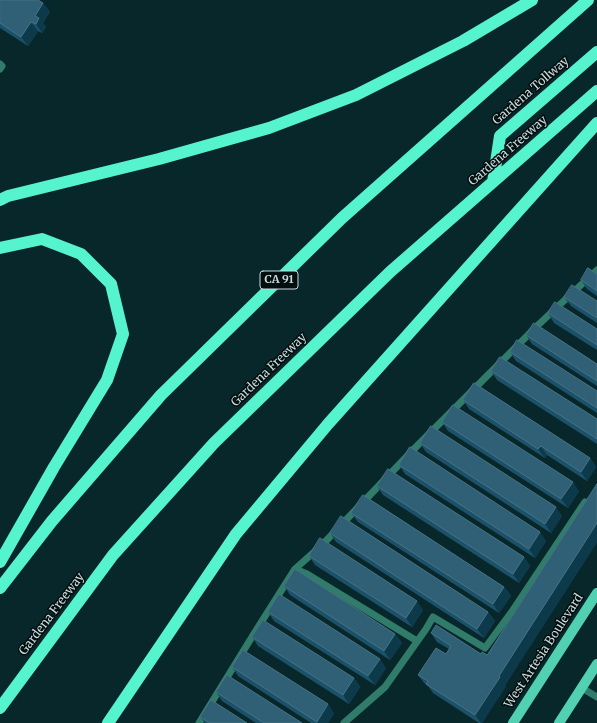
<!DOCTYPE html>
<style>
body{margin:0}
canvas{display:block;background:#08272a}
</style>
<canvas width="597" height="723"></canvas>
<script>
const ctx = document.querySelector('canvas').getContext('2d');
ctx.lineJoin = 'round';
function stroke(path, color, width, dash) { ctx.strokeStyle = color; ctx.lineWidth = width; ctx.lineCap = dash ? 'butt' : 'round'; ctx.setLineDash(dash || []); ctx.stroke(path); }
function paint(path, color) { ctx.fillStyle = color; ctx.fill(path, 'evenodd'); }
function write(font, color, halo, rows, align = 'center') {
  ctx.font = font + ' Merriweather,serif'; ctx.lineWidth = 3; ctx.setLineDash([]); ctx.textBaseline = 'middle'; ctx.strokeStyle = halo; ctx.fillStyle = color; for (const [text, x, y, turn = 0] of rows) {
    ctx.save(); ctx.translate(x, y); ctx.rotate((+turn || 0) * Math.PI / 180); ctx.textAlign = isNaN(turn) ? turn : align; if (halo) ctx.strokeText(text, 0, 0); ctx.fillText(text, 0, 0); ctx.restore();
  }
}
const service = new Path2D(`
 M0,64L2,66L0,69
 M295,569L323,544L413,450L537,326L597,270
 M582,688L597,697
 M199,723L255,632L295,569L307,574L417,641
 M344,723L385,687L426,629L433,617L485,648L513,610L585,502`);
const primary = new Path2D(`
 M513,723L597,593
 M559,723L597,664`);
const motorway = new Path2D(`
 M493,182L500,136L597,52
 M0,200L8,196L159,159L269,128L356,95L463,41L532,0
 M0,248L42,239L81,254L111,284L123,334L107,380L54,467L0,562
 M0,588L52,521L161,395L342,218L588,0
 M0,708L113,555L214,443L390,272L597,91
 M108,723L236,534L328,424L597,123`);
const wall = new Path2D(`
 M0,0L43,3L50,12L43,23L46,27L42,33L38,31L28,46L0,28Z
 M597,274V296L587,289L581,280Z
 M564,297L597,301V323L571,306Z
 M548,313L597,329V350L554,323Z
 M526,335L597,364V386L532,344Z
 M510,352L597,391V413L516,361Z
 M491,371L597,419V444L497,380Z
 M463,400L590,458L596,467L587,481L547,455L545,458L469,409Z
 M442,422L579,491L568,508L448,431Z
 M420,443L562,516L551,533L426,452Z
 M399,465L546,541L535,558L405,474Z
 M597,484V542L505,685L506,686L482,723H479L433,693L428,686L425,684L418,675L446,654L449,649L437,642L431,633L481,654L487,655Z
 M377,486L524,557L530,566L519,583L383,495Z
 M351,513L504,587L511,596L499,613L358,522Z
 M330,533L488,612L495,621L484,638L336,542Z
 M309,556L423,610L412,627L315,565Z
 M284,586L395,634L402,643L390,660L290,595Z
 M268,612L386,668L375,685L274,621Z
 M252,637L354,678L360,687L349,704L258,646Z
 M232,667L334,713L328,723H311L238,676Z
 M216,692L302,723H256L222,701Z
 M200,717L247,723H205Z`);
const shadedWall = new Path2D(`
 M43,3L50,12L43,23L46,27L42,33L36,24L35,16Z
 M31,22L38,31L28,46L21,37Z
 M541,446L547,455L545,458L538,449Z
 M590,458L596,467L587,481L581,472Z
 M573,482L579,491L568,508L561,499Z
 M556,507L562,516L551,533L545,524Z
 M597,523V542L505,685L506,686L482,723H481L475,715L499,676Z
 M540,532L546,541L535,558L529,549Z
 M524,557L530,566L519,583L513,574Z
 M504,587L511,596L499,613L493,604Z
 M417,601L423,610L412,627L406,618Z
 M488,612L495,621L484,638L477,629Z
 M395,634L402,643L390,660L384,651Z
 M380,659L386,668L375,685L368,676Z
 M354,678L360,687L349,704L343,695Z
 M328,704L334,713L328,723H318L317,722Z`);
const building = new Path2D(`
 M0,0H38L43,3L35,16L39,18L36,24L31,22L21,37L0,23Z
 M588,268L597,274V291L581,280Z
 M572,285L597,301V318L564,297Z
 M555,302L597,329V345L548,313Z
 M534,323L597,364V381L526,335Z
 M517,340L597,391V408L510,352Z
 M500,357L597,419V439L491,371Z
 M474,383L590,458L581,472L541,446L538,449L463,400Z
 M453,405L573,482L561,499L442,422Z
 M431,426L556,507L545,524L420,443Z
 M410,447L540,532L529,549L399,465Z
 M388,469L524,557L513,574L377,486Z
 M597,484V523L499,676L500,677L475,715L426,684L428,681L418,675L436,648L446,654L451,646L431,633L436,625L481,654L482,652L487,655Z
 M363,495L504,587L493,604L351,513Z
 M341,516L488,612L477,629L330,533Z
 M320,538L417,601L406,618L309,556Z
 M295,569L395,634L384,651L284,586Z
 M279,594L380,659L368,676L268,612Z
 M263,620L354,678L343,695L252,637Z
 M243,650L328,704L317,722L232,667Z
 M227,675L302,723H264L216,692Z
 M211,700L247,723H210L200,717Z`);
const shields = [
 [279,280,38]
];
const shieldNames = [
 ["CA 91",279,280]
];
const streetNames = [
 ["Gardena Tollway",531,91,-41],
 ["Gardena Freeway",508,151,-41],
 ["Gardena Freeway",269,370,-44],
 ["Gardena Freeway",52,614,-53],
 ["West Artesia Boulevard",544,651,-57]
];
stroke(service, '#307b69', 7);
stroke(primary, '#52d1b2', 10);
stroke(motorway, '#55f4cf', 12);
paint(wall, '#1c516a');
paint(shadedWall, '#0c3a4b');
paint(building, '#2f6076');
stroke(building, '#477386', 1);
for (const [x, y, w] of shields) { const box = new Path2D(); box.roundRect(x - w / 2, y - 9, w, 18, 3); ctx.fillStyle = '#030e0f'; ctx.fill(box); stroke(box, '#cadbdc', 1); }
write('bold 11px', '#cadbdc', null, shieldNames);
write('12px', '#cadbdc', '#030e0f', streetNames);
</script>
